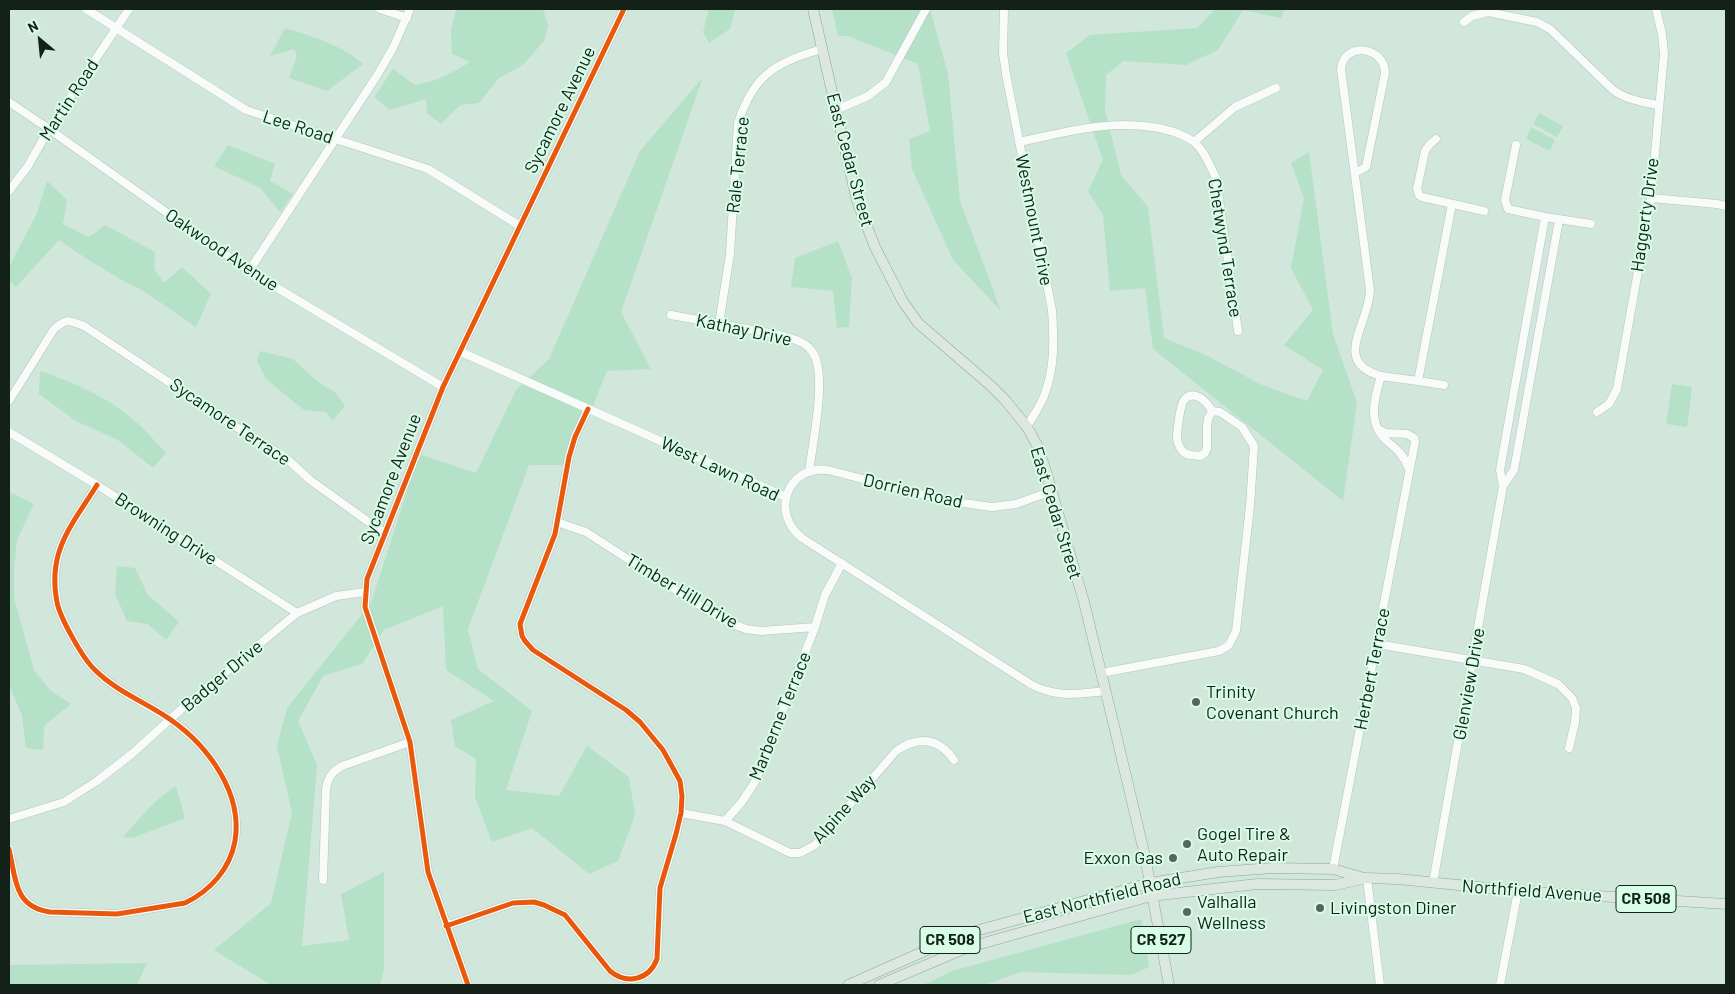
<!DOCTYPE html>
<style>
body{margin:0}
#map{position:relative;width:1735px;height:994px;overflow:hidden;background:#d2e7db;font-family:Barlow,sans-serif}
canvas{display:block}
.frame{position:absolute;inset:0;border:10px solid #132119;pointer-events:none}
.north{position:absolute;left:15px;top:15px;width:50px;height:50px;-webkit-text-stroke:4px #d7fde7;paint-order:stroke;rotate:332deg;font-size:14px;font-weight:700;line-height:20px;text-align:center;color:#132119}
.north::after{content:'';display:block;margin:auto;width:18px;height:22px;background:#132119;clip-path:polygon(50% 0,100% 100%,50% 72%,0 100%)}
</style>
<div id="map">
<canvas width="1735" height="994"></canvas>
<div class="frame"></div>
<div class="north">N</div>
</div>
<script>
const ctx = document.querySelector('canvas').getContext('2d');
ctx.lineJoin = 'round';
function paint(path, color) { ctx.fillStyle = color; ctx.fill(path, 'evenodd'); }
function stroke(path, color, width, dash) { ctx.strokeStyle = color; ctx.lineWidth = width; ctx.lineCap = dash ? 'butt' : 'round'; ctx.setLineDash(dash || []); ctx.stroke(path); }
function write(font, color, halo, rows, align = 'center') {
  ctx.font = font + ' Barlow,sans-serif'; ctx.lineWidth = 4; ctx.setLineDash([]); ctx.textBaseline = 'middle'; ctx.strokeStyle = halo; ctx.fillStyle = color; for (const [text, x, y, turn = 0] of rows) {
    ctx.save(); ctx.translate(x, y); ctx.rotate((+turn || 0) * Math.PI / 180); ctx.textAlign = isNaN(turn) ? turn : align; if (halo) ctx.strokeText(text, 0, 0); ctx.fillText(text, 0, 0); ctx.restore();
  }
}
const green = new Path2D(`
 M456,9H543L548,25L544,41L523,65L499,78L479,103L460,105L441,124L427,113L426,99L390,110L374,97L393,69L415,85C438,81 450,74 470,62L452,54L451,31Z
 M709,9H735L730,29L709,43L703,32Z
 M832,9H930L948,74L960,201L1001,311L953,260L912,169L909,139L930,131L918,64L848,36H838Z
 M1215,9H1285L1281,18L1243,10L1218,50L1186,65L1124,61L1106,75L1105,110L1121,175L1148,207L1164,338L1206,355L1262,385L1307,401L1323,370L1284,345L1313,310L1291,268L1304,198L1291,163L1309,152L1333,334L1357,403L1343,501L1153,349L1145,288L1110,291L1103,215L1088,191L1103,160L1066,53L1090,35L1197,28Z
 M285,28C311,36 342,45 363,64L327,91L289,78L297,56L294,49L270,56Z
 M703,77L621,312L651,369L607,371L569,465H529L468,629L478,669L532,711L506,790L559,796L587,746L629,777L635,815L618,861L589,874L532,828L492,842L475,797L476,759L455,746L451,720L494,701L446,670L443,606L384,630L362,664L323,676L298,721L317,765L302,946L349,940L341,894L384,872V969L380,985H271L214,950L271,903L292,813L277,746L287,708L371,603L419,454L476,473L516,390L549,359L640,151Z
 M1539,113L1563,126L1557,137L1533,124Z
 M1531,127L1555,140L1550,151L1526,139Z
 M228,145L275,164L270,181L293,194L280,212L260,188L214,166Z
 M47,181L67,200L63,224L89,237L105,225L155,252L154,269L164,283L182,267L211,294L196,327L145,292L120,279L84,257L59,240L16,287L9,281V267L37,213Z
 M838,241L852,278L849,327L837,328L833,291L791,287L795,258Z
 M260,351L293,359L318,382L335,392L345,406L332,421L326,412L304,410L266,379L257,361Z
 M40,371C75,383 108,397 136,422C147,431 156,443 166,453L153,468L118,440L76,421L39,394Z
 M1672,384L1692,387L1687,427L1666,424Z
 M9,492L34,504L17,540L14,568V598L34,670L50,690L71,704L44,726L43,750L26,748L22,715L9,686Z
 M117,566L135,568L148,595L179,622L166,640L148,624L127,621L115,594Z
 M176,786L185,818L132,838L123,837C140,818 155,799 176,786Z
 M1141,919L1149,967L1132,975L1020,972L985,985H923L952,971Z
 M147,963L137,985H9V965Z`);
const minor = new Path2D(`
 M86,9L246,110L428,169L520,226
 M380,9L407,18
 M1004,9L1003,53L1006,74L1052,310C1054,340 1055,368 1044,396C1040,407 1032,417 1027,427
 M1464,22L1472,16L1488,12L1537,22L1550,29L1613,90C1627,100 1642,102 1658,105
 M9,102L49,129L249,271L443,387
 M836,110L868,96L886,82L926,9
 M1436,139L1430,144L1425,151L1417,189L1419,195L1422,197L1484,211
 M1019,142C1067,132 1109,119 1159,128C1171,131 1184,134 1194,142C1204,150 1210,166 1216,178L1238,331
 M1194,142L1235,107L1276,88
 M1516,145L1505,200L1508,209L1545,217L1591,224
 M1355,173L1366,167L1385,73C1385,47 1344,40 1341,69L1370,290C1369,325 1331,362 1381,376
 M9,191L28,166L49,129L129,9
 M1651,198L1717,204L1726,206
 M249,271L378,74L393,48L410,9
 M671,315L780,335C790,338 804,341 811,350C829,370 812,445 809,472
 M719,324L730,254L738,123C753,76 775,62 822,49
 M461,352L786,497
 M1418,381L1444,385
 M9,401L54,329C67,318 69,320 84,326L244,432L286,458L310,480L384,533
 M1597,412L1609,404L1617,389L1651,198L1664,54L1662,34L1656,9
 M9,432L97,485L297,613
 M1409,469C1404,456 1398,450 1388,442C1367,424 1374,399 1381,376L1418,381L1452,204
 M1503,486L1514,470L1559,220
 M1052,491L1016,504L992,507L963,503L924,495L828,470C787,465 770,513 802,538L1032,685C1059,698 1077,694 1106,691
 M557,522L586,532L708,611L730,623L746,629L761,631L815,627
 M1377,644L1524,669L1558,684L1572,698L1576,708L1575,722L1569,748
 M1101,673L1219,651L1229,645L1236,631L1250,506L1254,446L1242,427L1220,412L1212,411C1207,402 1194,388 1184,400C1180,405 1177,432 1177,439C1178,444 1180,450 1185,453C1189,456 1195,455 1200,456L1205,453L1207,448V426L1208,419L1212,411
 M681,813L725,821L790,853H800L815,845L896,751C918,736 938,737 954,760
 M9,819L64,802L97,781L133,753L187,704L297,613L336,596L365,592
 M725,821L741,803L755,782L815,627L825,595L842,563
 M9,849C16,879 14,907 50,912L117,914L185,903C210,891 230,869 235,841C243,793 208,746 171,720C147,703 117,692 95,670C83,659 60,618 57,602C47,551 72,525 97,485
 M1333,869L1415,442L1414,438L1407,434L1386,433L1378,429
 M1367,878L1380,985
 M323,880L326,789C328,777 332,772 342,766L410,742
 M1433,883L1503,486L1500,470L1545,217
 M446,926L513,903L534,902L544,905L565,915L610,971C627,985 649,980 657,959L660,888L676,834L681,813L682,796L680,781L663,750L640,722L626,710L533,650L525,641L522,636L520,624L555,534L569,457L575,437L588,409
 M468,985L428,872L410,742L365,607L367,579L443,387L624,9
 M1500,985L1518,891`);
const major = new Path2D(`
 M813,9L857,201L875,247L902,300L918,323L990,385L1006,401L1027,427L1037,445L1045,468L1084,602L1115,730L1145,856L1169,985
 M848,985L961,935L1150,883L1218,872L1273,868L1333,869L1364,878
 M879,985L966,948L1151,896L1257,884L1335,885L1367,878L1398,879L1518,891L1726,904`);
const cycleway = new Path2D(`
 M9,849C16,879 14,907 50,912L117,914L185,903C210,891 230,869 235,841C243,793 208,746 171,720C147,703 117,692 95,670C83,659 60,618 57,602C47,551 72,525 97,485
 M446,926L513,903L534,902L544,905L565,915L610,971C627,985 649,980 657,959L660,888L676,834L681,813L682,796L680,781L663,750L640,722L626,710L533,650L525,641L522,636L520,624L555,534L569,457L575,437L588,409
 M468,985L428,872L410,742L365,607L367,579L443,387L624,9`);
const markers = [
 [1196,702,5,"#56665d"],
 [1187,844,5,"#56665d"],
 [1173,858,5,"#56665d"],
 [1320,908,5,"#56665d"],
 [1187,912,5,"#56665d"]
];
const shields = [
 [1646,899,60],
 [950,940,60],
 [1161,940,60]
];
const shieldNames = [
 ["CR 508",1646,899],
 ["CR 508",950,940],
 ["CR 527",1161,940]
];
const streetNames = [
 ["Martin Road",69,100,-57],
 ["Sycamore Avenue",560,110,-64],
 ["Lee Road",298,127,18],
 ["East Cedar Street",850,160,75],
 ["Rale Terrace",738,165,-84],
 ["Haggerty Drive",1645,215,-82],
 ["Westmount Drive",1034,220,79],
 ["Chetwynd Terrace",1225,248,81],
 ["Oakwood Avenue",222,250,34],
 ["Kathay Drive",744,330,12],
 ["Sycamore Terrace",230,422,34],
 ["West Lawn Road",720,469,25],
 ["Sycamore Avenue",391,479,-69],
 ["Dorrien Road",913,491,13],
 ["East Cedar Street",1056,513,73],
 ["Browning Drive",166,529,33],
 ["Timber Hill Drive",682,591,31],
 ["Herbert Terrace",1372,669,-79],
 ["Badger Drive",222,676,-40],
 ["Glenview Drive",1469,684,-80],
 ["Marberne Terrace",780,716,-68],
 ["Alpine Way",844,809,-48],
 ["Northfield Avenue",1532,891,4],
 ["East Northfield Road",1102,898,-14]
];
const poiNames = [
 ["Trinity",1206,692],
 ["Covenant Church",1206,713],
 ["Gogel Tire &",1197,834],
 ["Auto Repair",1197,855],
 ["Exxon Gas",1163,858,"right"],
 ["Valhalla",1197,902],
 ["Wellness",1197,923],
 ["Livingston Diner",1330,908]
];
paint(green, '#b4e1c8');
stroke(minor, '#b4c4bb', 9);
stroke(major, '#8ea69a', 11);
stroke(minor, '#f8fbfa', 8);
stroke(major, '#dde7e2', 10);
stroke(cycleway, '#e8590c', 5);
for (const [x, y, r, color] of markers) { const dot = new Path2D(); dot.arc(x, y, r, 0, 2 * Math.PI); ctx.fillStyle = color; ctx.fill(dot); stroke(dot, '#d7fde7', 2); }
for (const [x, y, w] of shields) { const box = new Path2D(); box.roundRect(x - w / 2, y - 13.5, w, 27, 4); ctx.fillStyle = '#d7fde7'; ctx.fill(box); stroke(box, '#132119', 1); }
write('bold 16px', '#132119', null, shieldNames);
write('18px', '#132119', '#d7fde7', streetNames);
write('18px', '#132119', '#d7fde7', poiNames, 'left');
</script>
